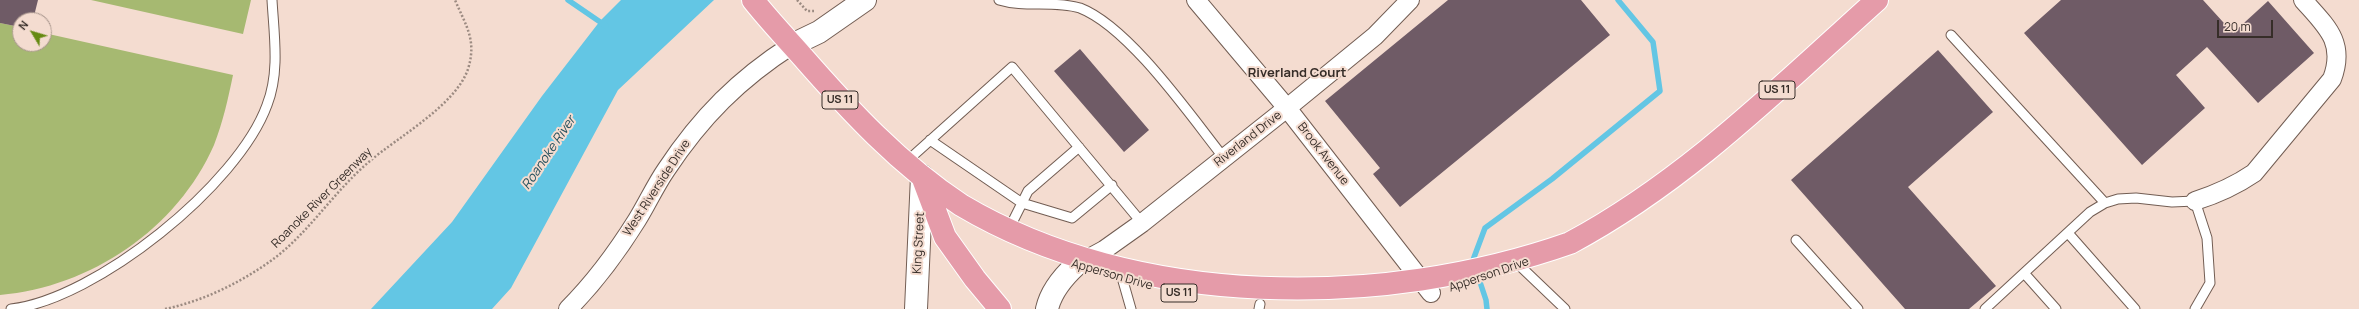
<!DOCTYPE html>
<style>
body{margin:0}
#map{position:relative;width:2359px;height:309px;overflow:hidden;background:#f4dcd0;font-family:Manrope,sans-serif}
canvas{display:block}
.north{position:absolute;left:12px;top:12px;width:40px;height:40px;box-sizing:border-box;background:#f4dcd0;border:1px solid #a8968d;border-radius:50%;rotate:308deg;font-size:11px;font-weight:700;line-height:16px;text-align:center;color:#362d28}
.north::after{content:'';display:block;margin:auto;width:14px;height:18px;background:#658a11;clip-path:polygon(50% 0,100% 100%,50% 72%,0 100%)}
.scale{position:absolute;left:2217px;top:20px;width:56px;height:18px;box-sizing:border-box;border:2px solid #362d28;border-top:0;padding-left:5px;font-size:12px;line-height:14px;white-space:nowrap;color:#362d28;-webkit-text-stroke:3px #f4dcd0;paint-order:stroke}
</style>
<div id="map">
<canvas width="2359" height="309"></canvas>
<div class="north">N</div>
<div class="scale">20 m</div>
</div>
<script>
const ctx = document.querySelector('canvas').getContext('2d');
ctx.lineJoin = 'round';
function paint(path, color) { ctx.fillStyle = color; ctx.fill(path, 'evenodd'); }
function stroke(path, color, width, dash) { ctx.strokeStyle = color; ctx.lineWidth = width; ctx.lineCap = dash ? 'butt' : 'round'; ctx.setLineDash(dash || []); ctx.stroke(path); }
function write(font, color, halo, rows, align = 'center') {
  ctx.font = font + ' Manrope,sans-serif'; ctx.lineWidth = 4; ctx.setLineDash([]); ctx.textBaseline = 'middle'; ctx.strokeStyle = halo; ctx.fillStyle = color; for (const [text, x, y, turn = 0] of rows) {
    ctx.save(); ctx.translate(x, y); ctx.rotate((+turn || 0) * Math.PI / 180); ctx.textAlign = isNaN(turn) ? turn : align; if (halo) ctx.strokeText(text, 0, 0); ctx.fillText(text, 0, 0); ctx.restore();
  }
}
const green = new Path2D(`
 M91,0H251L243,34Z
 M0,23L20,27V44H44V33L233,75C228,99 223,122 214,145C177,229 91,287 0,295Z`);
const water = new Path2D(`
 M621,0H714L618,90L511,288L492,309H371L452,222L542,96L600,21Z`);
const stream = new Path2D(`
 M568,0L606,26
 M1474,265L1473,260L1485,228L1552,179L1660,91L1653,42L1618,0
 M1477,273L1486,300L1487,309`);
const building = new Path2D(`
 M0,0H38L33,20H20V27L0,23Z
 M1448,0H1581L1610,35L1400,207L1373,174L1380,168L1325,101Z
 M2061,0H2203L2233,33L2268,1L2314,53L2258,103L2207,47L2176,75L2205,108L2142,165L2024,33Z
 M1080,49L1149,130L1124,152L1054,71Z
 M1938,50L1993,112L1908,187L1996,286L1969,309H1905L1791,180Z`);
const path = new Path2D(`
 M797,0L807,11H814
 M165,309C203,301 240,283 272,260C309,233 334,191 370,161C398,137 456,105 468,69C477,40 466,26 455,0`);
const lane = new Path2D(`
 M999,0C1025,8 1053,0 1080,8C1129,27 1190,115 1224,158
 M1951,35L2105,203
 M930,140L1022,203L1072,218L1112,185
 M906,162L1012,67L1142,223
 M1009,229L1028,191L1079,147
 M2068,233L2135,309
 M1796,240L1858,309
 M1520,266L1565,309
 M2024,273L2056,309
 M1123,281L1131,309
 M11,309C96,299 238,185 267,105C280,72 274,35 272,0
 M1259,309L1260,304
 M1985,309L2090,212L2105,203L2118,199L2136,198L2172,202L2195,201L2207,238L2210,283L2195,309`);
const street = new Path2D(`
 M1196,0L1287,108L1431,293
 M2195,201C2217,194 2235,186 2254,173L2332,79C2346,42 2326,26 2303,0
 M1080,263L1104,250L1142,223L1287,108L1375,36L1410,0
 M568,309C595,282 617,252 637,220C647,204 655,186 666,170C701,117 739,79 792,45`);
const secondary = new Path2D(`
 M792,45L819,32L865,0
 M916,309L922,176
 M1047,309C1051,291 1063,277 1076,265`);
const primary = new Path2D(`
 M753,0C768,19 785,37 801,55C850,111 899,164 961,205C1136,309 1383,309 1570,243C1686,181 1780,87 1877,0
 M922,176L945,237L975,279L1000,309`);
const shields = [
 [1777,90,36],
 [840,100,36],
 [1179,293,36]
];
const shieldNames = [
 ["US 11",1777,90],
 ["US 11",840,100],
 ["US 11",1179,293]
];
const streetNames = [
 ["Riverland Drive",1248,139,-38],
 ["Brook Avenue",1323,154,52],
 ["West Riverside Drive",657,188,-57],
 ["Roanoke River Greenway",322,198,-45],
 ["King Street",919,243,-87],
 ["Apperson Drive",1112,275,16],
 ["Apperson Drive",1489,275,-19]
];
const neighbourhoodNames = [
 ["Riverland Court",1297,73]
];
const waterNames = [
 ["Roanoke River",549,153,-56]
];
paint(green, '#a6b971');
paint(water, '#63c6e4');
stroke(stream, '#63c6e4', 5.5);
paint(building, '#6f5b66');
stroke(lane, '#725d53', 11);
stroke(street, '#725d53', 20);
stroke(secondary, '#725d53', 24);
stroke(primary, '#fff', 24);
stroke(path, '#9c8b82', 2.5, [2, 2]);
stroke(lane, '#fff', 9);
stroke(street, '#fff', 18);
stroke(secondary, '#fff', 22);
stroke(primary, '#e59ba9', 22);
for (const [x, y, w] of shields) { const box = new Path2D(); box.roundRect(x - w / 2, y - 9, w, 18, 3); ctx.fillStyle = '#f4dcd0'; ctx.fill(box); stroke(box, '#362d28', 1); }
write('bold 11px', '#362d28', null, shieldNames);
write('12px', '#362d28', '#f4dcd0', streetNames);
write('bold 13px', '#362d28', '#f4dcd0', neighbourhoodNames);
write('italic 13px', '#25505d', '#f4dcd0', waterNames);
</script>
